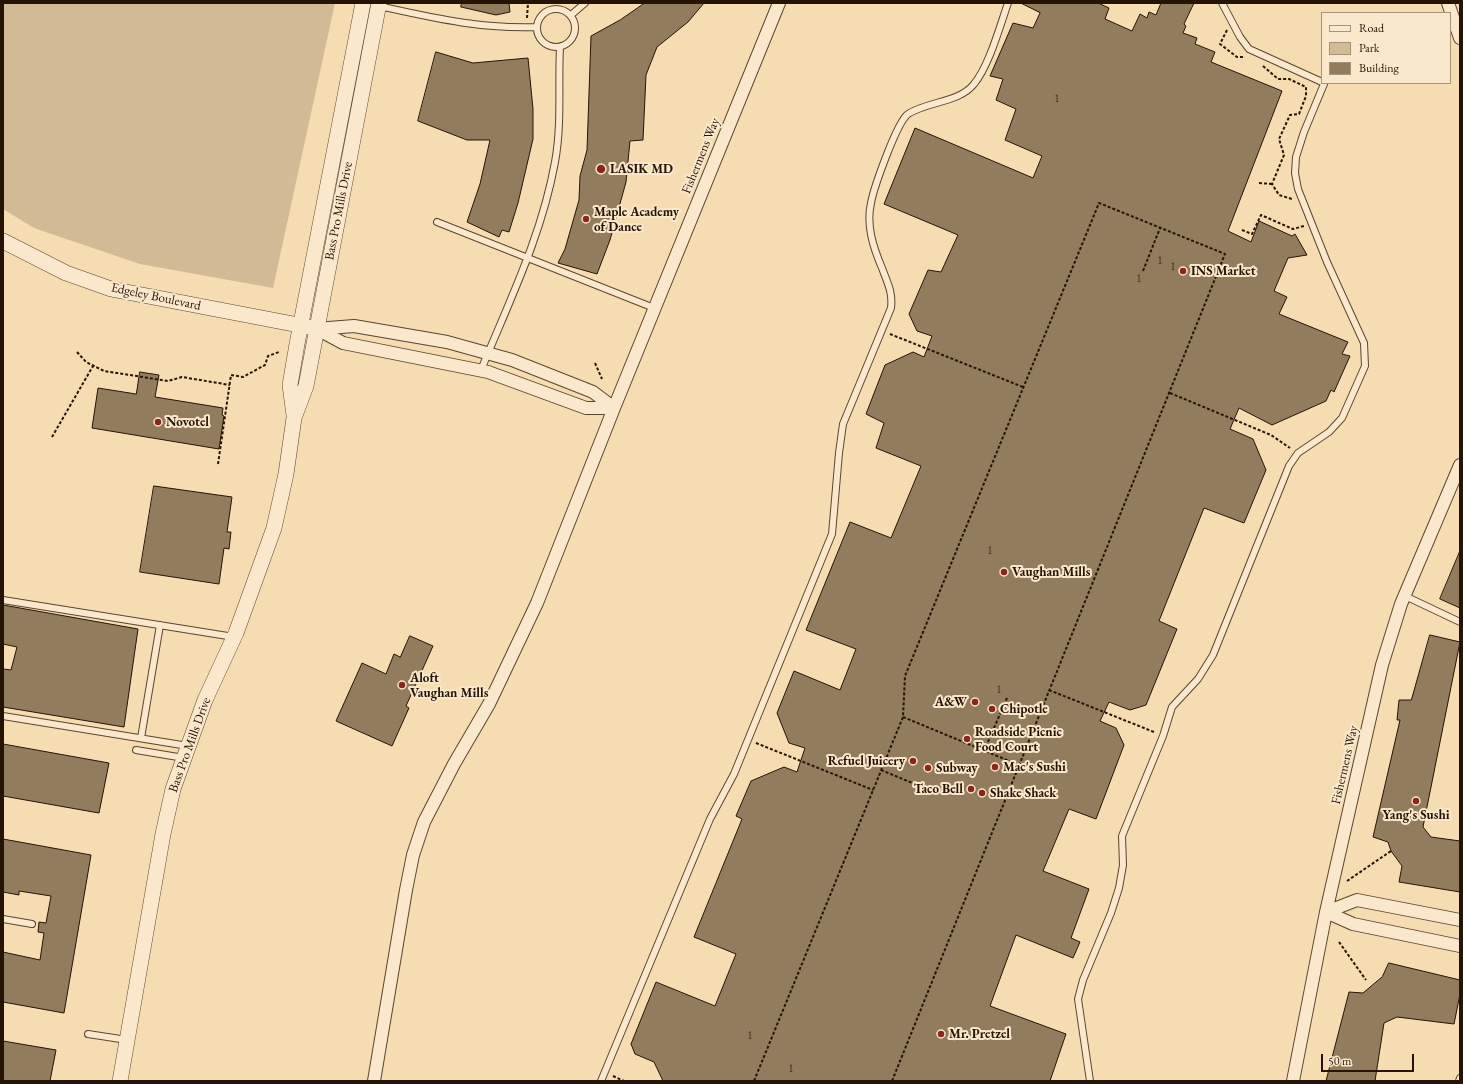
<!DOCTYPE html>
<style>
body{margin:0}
#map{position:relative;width:1463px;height:1084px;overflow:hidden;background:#f6dcb1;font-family:"EB Garamond",serif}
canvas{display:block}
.frame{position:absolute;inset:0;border:4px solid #251405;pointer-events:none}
.legend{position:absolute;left:1321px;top:12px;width:130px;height:72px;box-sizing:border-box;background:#f9e8cc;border:1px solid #a4937c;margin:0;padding:5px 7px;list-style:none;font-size:12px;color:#251405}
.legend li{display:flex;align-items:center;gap:8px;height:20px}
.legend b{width:20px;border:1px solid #a4937c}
.scale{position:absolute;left:1321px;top:1054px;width:93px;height:18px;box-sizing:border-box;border:2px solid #251405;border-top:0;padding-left:5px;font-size:12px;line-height:14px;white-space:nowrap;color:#251405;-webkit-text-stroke:3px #f9e8cc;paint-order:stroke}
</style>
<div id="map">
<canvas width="1463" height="1084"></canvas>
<div class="frame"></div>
<ul class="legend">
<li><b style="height:5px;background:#f9e8cc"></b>Road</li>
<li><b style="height:11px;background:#d2ba94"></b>Park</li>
<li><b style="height:11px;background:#927c5e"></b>Building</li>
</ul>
<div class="scale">50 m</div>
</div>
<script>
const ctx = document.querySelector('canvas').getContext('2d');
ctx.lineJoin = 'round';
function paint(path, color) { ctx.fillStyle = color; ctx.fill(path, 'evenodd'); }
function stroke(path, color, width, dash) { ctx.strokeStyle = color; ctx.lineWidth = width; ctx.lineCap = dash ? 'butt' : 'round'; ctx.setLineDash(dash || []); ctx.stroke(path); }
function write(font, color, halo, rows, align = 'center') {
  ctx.font = font + ' "EB Garamond",serif'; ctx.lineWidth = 4; ctx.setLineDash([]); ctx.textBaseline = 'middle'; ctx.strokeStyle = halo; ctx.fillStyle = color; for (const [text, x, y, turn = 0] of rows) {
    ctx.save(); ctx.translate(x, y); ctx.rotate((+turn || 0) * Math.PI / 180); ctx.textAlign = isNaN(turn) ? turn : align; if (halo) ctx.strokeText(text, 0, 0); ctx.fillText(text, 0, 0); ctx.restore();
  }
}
const green = new Path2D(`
 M3,3H335L273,288L140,264L34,228L3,209Z`);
const building = new Path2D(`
 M462,3H509L510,12L496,15L461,7Z
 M645,3H704L688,22L657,47L646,75L643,140L630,141L626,182L610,240L597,274L558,263L565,249L579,200L580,176L587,150L591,36L620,20Z
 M1021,3H1098L1109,8L1105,19L1132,31L1140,14L1147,18L1149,12L1156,15L1161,3H1194L1184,24L1186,26L1183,33L1197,38L1195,44L1215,52L1211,62L1282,91L1228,231L1251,242L1259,221L1292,236L1295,234L1307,255L1288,258L1274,291L1287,297L1279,314L1348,342L1342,354L1350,356L1334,392L1331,390L1326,401L1272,425L1239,408L1230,429L1253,439L1266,470L1244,523L1204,508L1159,621L1177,629L1146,705L1130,710L1109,702L1100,721L1116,728L1124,745L1096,819L1069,809L1043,871L1089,889L1071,938L1080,942L1073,958L1016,935L990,1006L1066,1034L1050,1081H663L654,1062L635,1054L631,1044L656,982L715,1006L736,954L694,937L742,819L736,816L751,781L784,767L797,772L805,748L789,743L777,713L794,671L840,690L856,649L806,630L850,522L891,538L921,466L876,448L884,423L866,414L885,365L913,352L924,357L932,336L917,331L909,314L928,270L941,272L958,235L884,204L915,128L1033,178L1042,156L1005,140L1016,109L996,100L1003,79L990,76L1013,23L1033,28L1040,13Z
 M436,52L473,63L528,58L533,109V139L518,203L509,232L502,230L499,237L467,222L480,184L490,140H467L418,121Z
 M140,372L159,375L155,397L223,408L222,415L224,416L219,449L92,428L98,388L136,394Z
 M154,486L232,497L227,532H231L229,549L224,548L219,584L140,572Z
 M1460,551V608L1440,599Z
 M3,605L138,629L124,727L3,707V669L11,670L17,647L3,644Z
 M1430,635L1460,642L1423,827L1431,837L1460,841V892L1399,882L1402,866L1391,851L1388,842L1373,837L1400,720H1397L1399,700H1411Z
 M410,636L433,646L406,706L409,708L392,746L336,721L362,663L386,674L394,654L400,657Z
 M3,744L109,763L99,813L3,796Z
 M3,839L91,855L64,1013L3,1002V952L40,960L44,933L38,932L39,922L46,923L51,896L19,891V895L3,892Z
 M1389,963L1460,980V994L1454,1024L1397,1017L1384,1023L1375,1081H1326L1349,992L1363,993L1382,977Z
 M3,1041L56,1050L50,1081H3Z`);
const path = new Path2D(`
 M527,18L528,3
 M1227,30L1220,44L1237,57H1245
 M1263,66L1278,79H1289L1306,87V96L1299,114L1290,115L1279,139L1284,155L1272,184L1279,195L1292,199
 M1259,183L1272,184
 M1242,230L1252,234L1261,215L1293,229L1304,226
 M1143,271L1160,228
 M890,334L1023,387
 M77,352L86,362L104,371L168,381L182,377L230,385
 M595,363L602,379
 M1170,393L1271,435L1290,448
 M52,437L93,366
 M218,464L231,375L243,377L265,365L268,356L279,352
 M1049,690L1154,732
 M903,717L1019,765
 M756,743L873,790
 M984,751L1007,698
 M881,770L922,787
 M1347,881L1391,851
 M1339,942L1366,980
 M613,1076L624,1081
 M754,1081L903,717L905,676L1099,203L1225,254L892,1081`);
const service = new Path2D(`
 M1222,3L1240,37L1249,49L1322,82
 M379,6C434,18 480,29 537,27
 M537 28a19 19 0 1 1 38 0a19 19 0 1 1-38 0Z
 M571,15L585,3
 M437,222L654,308
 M481,370C509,302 542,235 555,162C562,124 558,86 560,47
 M1405,596L1460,622
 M3,600L234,637
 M3,716L188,746
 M141,738L160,625
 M136,750L184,758
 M3,919L32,924
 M88,1034L127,1040
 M601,1081L710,819L734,774L832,534L839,453L843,424L891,308C893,292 887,282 882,268C873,247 866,225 871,203C874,187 897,122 908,114C928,101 959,103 974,84C989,66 1000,26 1008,3
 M1090,1081L1078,999L1083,980L1111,913L1119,888L1123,865L1122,836L1163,736L1172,707L1198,679L1213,655L1289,466L1298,453L1329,432L1342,418L1365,366L1364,343L1327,262L1298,189L1295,173L1296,157L1304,132L1324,84
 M1459,1081L1460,1078`);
const minor = new Path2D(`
 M1448,3L1460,38
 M316,329L354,326L447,342L512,360L593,392L614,408
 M317,329L343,343L488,372L586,408H614
 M1326,912L1353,924L1460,946
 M1326,912L1357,900L1460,920
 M374,1081L406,890L413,855L424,822L454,764L489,704L537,603L614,408L779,3
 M1293,1081L1326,912L1382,665L1401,604L1460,465`);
const tertiary = new Path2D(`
 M3,241L66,273L111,289L309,327
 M294,415L290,385L297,344L363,3
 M120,1081L163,834L173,789L205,700L236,633L274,528L286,474L294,418L306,386L379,3`);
const markers = [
 [601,169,5,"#8f2418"],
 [586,219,4,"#8f2418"],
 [1183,271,4,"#8f2418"],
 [158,422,4,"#8f2418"],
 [1004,572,4,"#8f2418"],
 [402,685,4,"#8f2418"],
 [975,702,4,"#8f2418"],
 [992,709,4,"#8f2418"],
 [967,739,4,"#8f2418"],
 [913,761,4,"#8f2418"],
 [995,767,4,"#8f2418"],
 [928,768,4,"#8f2418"],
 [971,789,4,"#8f2418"],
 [982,793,4,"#8f2418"],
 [1416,801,4,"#8f2418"],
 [941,1034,4,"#8f2418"]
];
const numberNames = [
 ["1",1057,99],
 ["1",1160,261],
 ["1",1173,267],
 ["1",1139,279],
 ["1",990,551],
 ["1",999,690],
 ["1",750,1036],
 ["1",791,1069]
];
const streetNames = [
 ["Fishermens Way",701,156,-68],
 ["Bass Pro Mills Drive",339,211,-79],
 ["Edgeley Boulevard",156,297,12],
 ["Bass Pro Mills Drive",190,745,-70],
 ["Fishermens Way",1345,765,-77]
];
const poiNames = [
 ["LASIK MD",610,169],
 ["Maple Academy",594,212],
 ["of Dance",594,227],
 ["INS Market",1191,271],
 ["Novotel",166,422],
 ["Vaughan Mills",1012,572],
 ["Aloft",410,678],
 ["Vaughan Mills",410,693],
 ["A&W",967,702,"right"],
 ["Chipotle",1000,709],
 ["Roadside Picnic",975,732],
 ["Food Court",975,747],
 ["Refuel Juicery",905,761,"right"],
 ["Mac's Sushi",1003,767],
 ["Subway",936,768],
 ["Taco Bell",963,789,"right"],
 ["Shake Shack",990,793],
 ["Yang's Sushi",1416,815,"center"],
 ["Mr. Pretzel",949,1034]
];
paint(green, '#d2ba94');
paint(building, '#927c5e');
stroke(building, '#251405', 1);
stroke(service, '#594630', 8);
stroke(minor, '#594630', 14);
stroke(tertiary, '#594630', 16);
stroke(path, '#251405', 2, [3, 2]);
stroke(service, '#f9e8cc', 6);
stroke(minor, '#f9e8cc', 12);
stroke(tertiary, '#f9e8cc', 15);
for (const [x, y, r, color] of markers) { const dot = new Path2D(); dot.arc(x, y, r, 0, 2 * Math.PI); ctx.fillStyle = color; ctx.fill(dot); stroke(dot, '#f9e8cc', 1.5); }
write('11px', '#402e1b', null, numberNames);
write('13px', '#251405', '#f9e8cc', streetNames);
write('bold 13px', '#251405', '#f9e8cc', poiNames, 'left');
</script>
